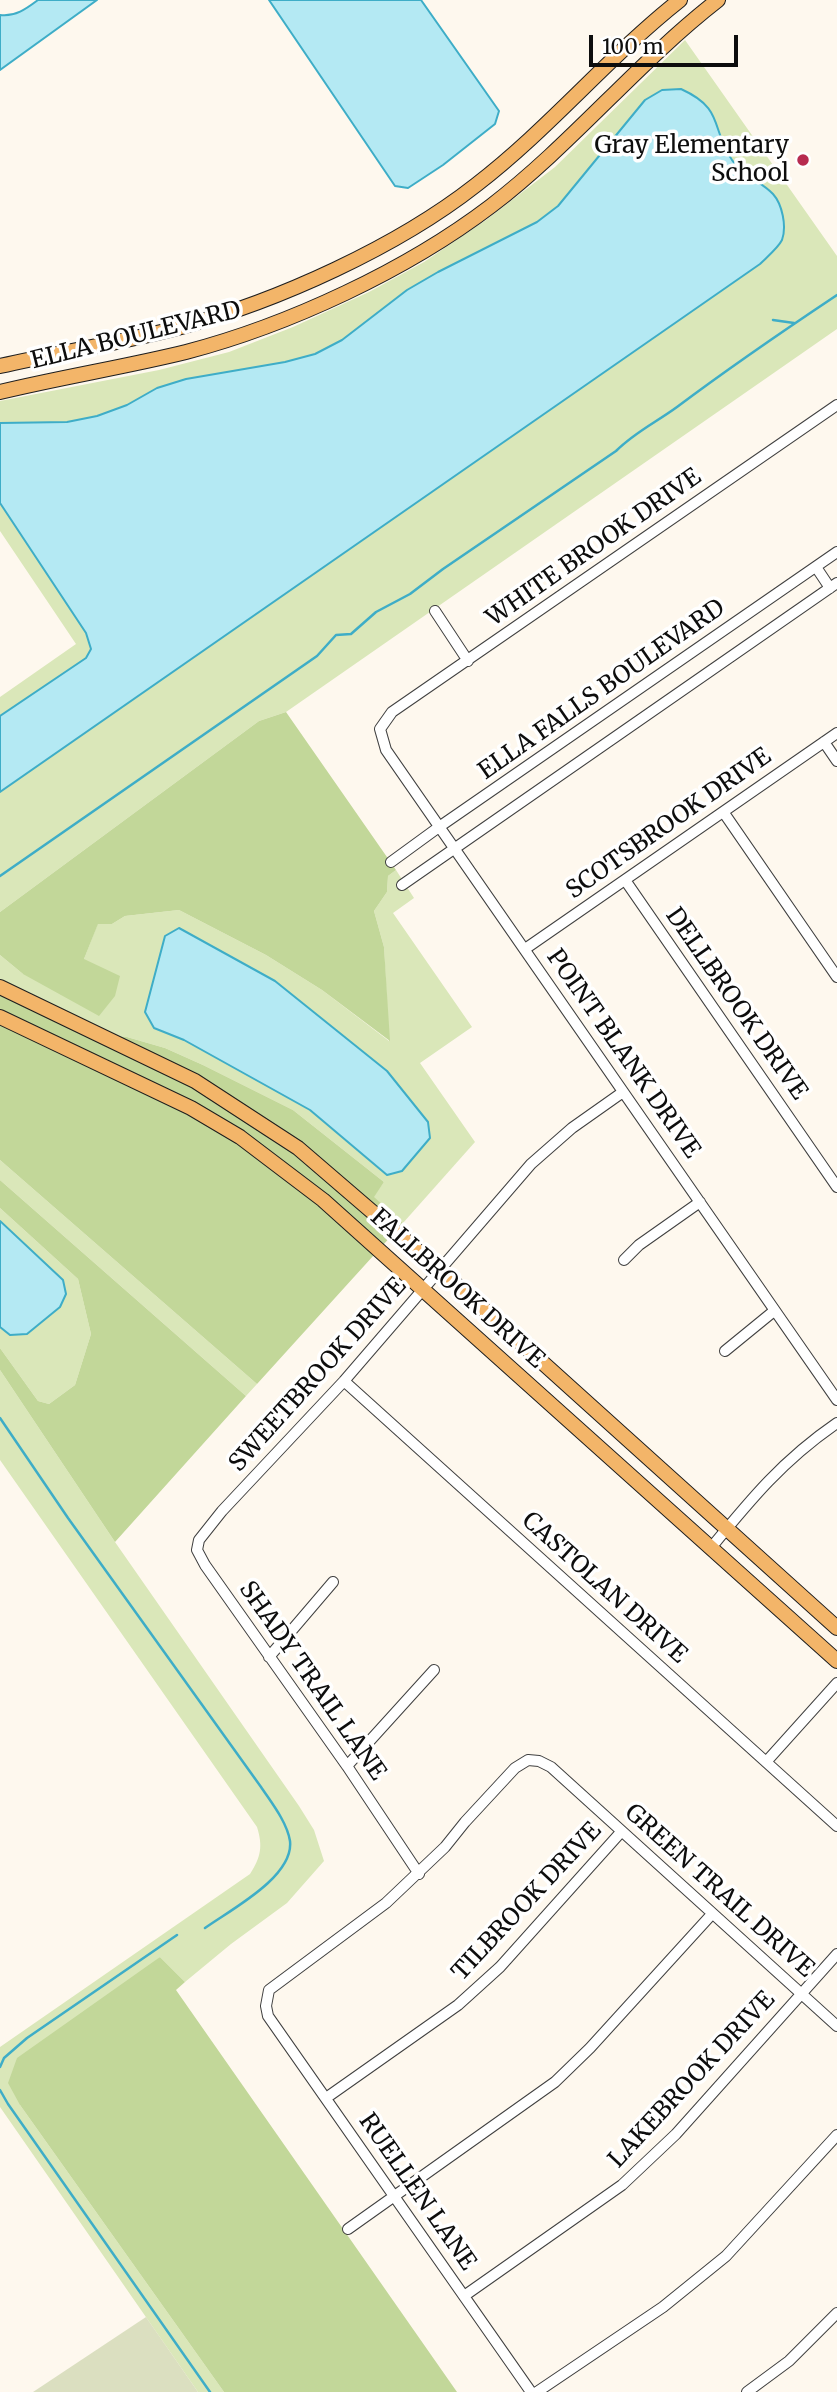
<!DOCTYPE html>
<style>
body{margin:0}
#map{position:relative;width:837px;height:2392px;overflow:hidden;background:#fef8ee;font-family:Merriweather,serif}
canvas{display:block}
.scale{position:absolute;left:589px;top:35px;width:149px;height:32px;box-sizing:border-box;border:4px solid #0d0d0d;border-top:0;padding-left:9px;font-size:21px;line-height:24px;white-space:nowrap;color:#0d0d0d;-webkit-text-stroke:5px #fff;paint-order:stroke}
</style>
<div id="map">
<canvas width="837" height="2392"></canvas>
<div class="scale">100 m</div>
</div>
<script>
const ctx = document.querySelector('canvas').getContext('2d');
ctx.lineJoin = 'round';
function paint(path, color) { ctx.fillStyle = color; ctx.fill(path, 'evenodd'); }
function stroke(path, color, width, dash) { ctx.strokeStyle = color; ctx.lineWidth = width; ctx.lineCap = dash ? 'butt' : 'round'; ctx.setLineDash(dash || []); ctx.stroke(path); }
function write(font, color, halo, rows, align = 'center') {
  ctx.font = font + ' Merriweather,serif'; ctx.lineWidth = 7; ctx.setLineDash([]); ctx.textBaseline = 'middle'; ctx.strokeStyle = halo; ctx.fillStyle = color; for (const [text, x, y, turn = 0] of rows) {
    ctx.save(); ctx.translate(x, y); ctx.rotate((+turn || 0) * Math.PI / 180); ctx.textAlign = isNaN(turn) ? turn : align; if (halo) ctx.strokeText(text, 0, 0); ctx.fillText(text, 0, 0); ctx.restore();
  }
}
const green = new Path2D(`
 M685,40L837,256V329L286,712L259,721L0,912V697L76,644L0,531V401L159,370L229,352L293,327L369,292L424,262L486,220L555,167Z
 M396,870L414,898L393,913L472,1027L420,1063L475,1142L403,1223L373,1197L384,1182L293,1110L203,1065L165,1048L127,1037L84,1034L0,989V955L23,974L84,959L98,923L112,924L125,916L179,910L266,955L322,990L389,1041L384,947L374,911L387,892L388,876Z
 M0,1160L257,1384L246,1396L0,1180Z
 M0,1208L78,1279L91,1334L75,1385L49,1404L38,1401L0,1348Z
 M0,1370L115,1542L299,1806L314,1830L324,1861L287,1903L231,1944L185,1982L160,1957L20,2105L224,2392H198L0,2107V2047L250,1874C261,1857 263,1846 257,1827L0,1460Z`);
const forest = new Path2D(`
 M286,712L396,870L388,876L387,892L374,911L384,947L390,1041L322,990L266,955L179,910L125,916L112,924H98L84,959L120,976L115,996L99,1016L23,974L0,955V912L259,721Z
 M0,989L84,1033L127,1037L165,1048L203,1065L293,1110L384,1182L374,1197L403,1223L257,1384L0,1160Z
 M0,1180L246,1396L115,1542L0,1370V1348L38,1401L49,1404L75,1385L91,1334L78,1279L0,1208Z
 M160,1957L185,1982L176,1990L457,2392H224L20,2105L8,2083L17,2058Z`);
const cemetery = new Path2D(`
 M146,2317L198,2392H33Z`);
const water = new Path2D(`
 M38,0H97L0,70V15C15,17 26,9 38,0Z
 M269,0H421L499,111L495,124L443,165L408,188L395,186Z
 M681,89C725,109 710,127 732,160C741,175 761,181 773,194C782,204 787,226 782,240C778,248 767,257 760,264L0,792V716L86,658L91,649L86,633L0,503V423L67,422L97,416L127,405L157,388L186,379L285,362L315,354L342,340L407,290L438,272L537,222L558,206L645,100L662,90Z
 M179,928L275,981L387,1071L428,1122L430,1138L402,1171L387,1175L310,1110L184,1040L154,1028L145,1012L165,936Z
 M0,1221L63,1280L66,1294L60,1307L27,1334L10,1335L0,1327Z`);
const stream = new Path2D(`
 M773,320L794,323
 M0,876L317,656L336,635L351,634L376,612L410,594L443,569L616,451C635,432 655,423 677,407C729,368 783,331 837,295
 M0,1418L68,1518L261,1787C271,1802 287,1822 290,1841C294,1877 230,1910 205,1928
 M0,2067L4,2058L27,2038L177,1935
 M0,2090L8,2104L210,2392`);
const minor = new Path2D(`
 M837,405L392,712L380,729L386,750L837,1400
 M816,567L830,588
 M435,611L468,661
 M824,742L837,761
 M724,813L837,977
 M391,862L439,827L837,552
 M625,880L837,1187
 M402,885L837,583
 M525,949L837,733
 M624,1260L639,1245L700,1202
 M725,1351L774,1311
 M344,1381L837,1826
 M710,1549C751,1499 783,1460 837,1423
 M269,1657L333,1582
 M766,1762L837,1683
 M347,1766L434,1670
 M419,1874L347,1766L205,1565L197,1550L199,1540L222,1511L344,1381L531,1164L572,1128L623,1092
 M326,2098L458,2005L500,1967L621,1832
 M348,2229L555,2082L590,2048L712,1914
 M464,2296L622,2185L676,2134L837,1954
 M531,2392L268,2016L266,2006L269,1990L386,1903L445,1847L465,1822L515,1768L528,1760L539,1761L551,1767L837,2026
 M537,2392L663,2307L726,2256L837,2135
 M747,2392L789,2361L837,2313`);
const major = new Path2D(`
 M0,366C60,352 122,343 181,327C278,301 397,247 476,185C549,129 608,57 680,0
 M0,392C62,377 125,367 186,352C289,325 407,270 491,206C572,144 637,63 718,0
 M0,987L195,1081L298,1148L441,1271L837,1628
 M0,1017L191,1108L240,1137L323,1200L837,1661`);
const markers = [
 [803,160,7,"#b72b4f"]
];
const poiNames = [
 ["Gray Elementary",789,146],
 ["School",789,174]
];
const streetNames = [
 ["ELLA BOULEVARD",136,336,-14],
 ["WHITE BROOK DRIVE",594,548,-35],
 ["ELLA FALLS BOULEVARD",602,690,-35],
 ["SCOTSBROOK DRIVE",669,824,-35],
 ["DELLBROOK DRIVE",736,1004,55],
 ["POINT BLANK DRIVE",623,1054,55],
 ["FALLBROOK DRIVE",457,1289,42],
 ["SWEETBROOK DRIVE",318,1375,-48],
 ["CASTOLAN DRIVE",604,1588,42],
 ["SHADY TRAIL LANE",312,1681,55],
 ["GREEN TRAIL DRIVE",719,1891,42],
 ["TILBROOK DRIVE",527,1902,-47],
 ["LAKEBROOK DRIVE",692,2080,-47],
 ["RUELLEN LANE",417,2192,55]
];
paint(green, '#dae7b9');
paint(forest, '#c2d799');
paint(cemetery, '#dbdfc0');
paint(water, '#b4e9f3');
stroke(water, '#3eadc7', 2);
stroke(stream, '#3eadc7', 2.5);
stroke(minor, '#404040', 12);
stroke(major, '#1e1e1e', 16);
stroke(minor, '#fff', 10);
stroke(major, '#f3b569', 14);
for (const [x, y, r, color] of markers) { const dot = new Path2D(); dot.arc(x, y, r, 0, 2 * Math.PI); ctx.fillStyle = color; ctx.fill(dot); stroke(dot, '#fff', 2.5); }
write('24px', '#0d0d0d', '#fff', poiNames, 'right');
write('24px', '#0d0d0d', '#fff', streetNames);
</script>
